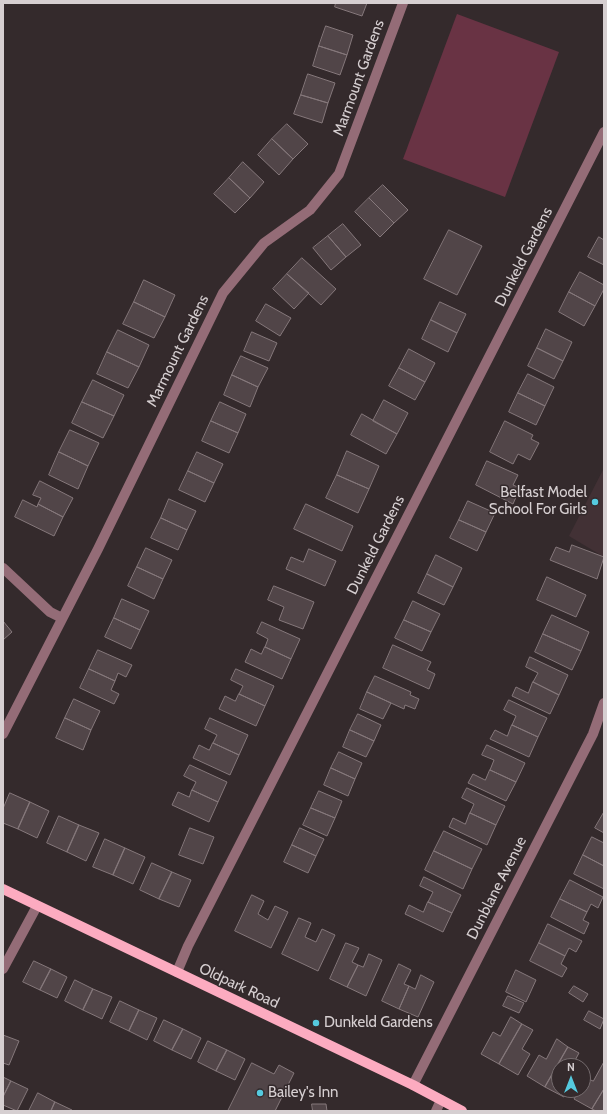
<!DOCTYPE html>
<style>
body{margin:0}
#map{position:relative;width:607px;height:1114px;overflow:hidden;background:#342a2c;font-family:Cabin,sans-serif}
canvas{display:block}
.frame{position:absolute;inset:0;border:4px solid #d6cfd1;pointer-events:none}
.north{position:absolute;left:551px;top:1058px;width:40px;height:40px;box-sizing:border-box;background:#342a2c;border:1px solid #756c6e;border-radius:50%;rotate:0deg;font-size:11px;font-weight:700;line-height:16px;text-align:center;color:#d6cfd1}
.north::after{content:'';display:block;margin:auto;width:14px;height:18px;background:#55cadf;clip-path:polygon(50% 0,100% 100%,50% 72%,0 100%)}
</style>
<div id="map">
<canvas width="607" height="1114"></canvas>
<div class="frame"></div>
<div class="north">N</div>
</div>
<script>
const ctx = document.querySelector('canvas').getContext('2d');
ctx.lineJoin = 'round';
function paint(path, color) { ctx.fillStyle = color; ctx.fill(path, 'evenodd'); }
function stroke(path, color, width, dash) { ctx.strokeStyle = color; ctx.lineWidth = width; ctx.lineCap = dash ? 'butt' : 'round'; ctx.setLineDash(dash || []); ctx.stroke(path); }
function write(font, color, halo, rows, align = 'center') {
  ctx.font = font + ' Cabin,sans-serif'; ctx.lineWidth = 3; ctx.setLineDash([]); ctx.textBaseline = 'middle'; ctx.strokeStyle = halo; ctx.fillStyle = color; for (const [text, x, y, turn = 0] of rows) {
    ctx.save(); ctx.translate(x, y); ctx.rotate((+turn || 0) * Math.PI / 180); ctx.textAlign = isNaN(turn) ? turn : align; if (halo) ctx.strokeText(text, 0, 0); ctx.fillText(text, 0, 0); ctx.restore();
  }
}
const built = new Path2D(`
 M604,468V557L569,536Z`);
const green = new Path2D(`
 M457,14L559,52L505,197L403,159Z`);
const building = new Path2D(`
 M336,3H367L362,16L335,7Z
 M326,26L353,35L347,55L319,46Z
 M319,46L347,55L340,75L313,66Z
 M308,74L335,83L328,103L301,95Z
 M301,95L328,103L322,123L294,114Z
 M287,124L308,144L293,159L272,139Z
 M272,139L293,159L279,175L258,155Z
 M243,162L264,182L250,198L229,178Z
 M229,178L250,198L235,213L214,194Z
 M383,185L408,210L394,223L369,198Z
 M369,198L394,223L380,237L355,212Z
 M343,224L361,245L346,257L328,236Z
 M449,230L482,246L457,295L424,279Z
 M328,236L346,257L331,270L313,248Z
 M599,237L604,240V265L588,257Z
 M302,258L336,289L321,305L287,274Z
 M580,272L604,285V289L595,306L569,292Z
 M287,274L309,293L294,309L273,289Z
 M144,280L175,295L165,317L134,302Z
 M569,292L595,306L584,326L559,312Z
 M134,302L165,317L154,338L123,324Z
 M440,302L466,314L457,333L431,320Z
 M266,304L291,318L280,336L256,321Z
 M431,320L457,333L448,352L422,339Z
 M546,329L572,342L563,361L537,348Z
 M118,330L149,345L139,367L107,352Z
 M252,332L277,343L269,361L244,351Z
 M537,348L563,361L554,379L528,366Z
 M409,349L435,363L425,382L399,368Z
 M107,352L139,367L128,388L97,374Z
 M241,356L268,368L258,387L232,375Z
 M399,368L425,382L415,400L389,386Z
 M528,374L554,387L545,406L518,393Z
 M232,375L258,387L250,407L224,395Z
 M93,380L124,395L114,416L82,402Z
 M518,393L545,406L536,425L509,412Z
 M384,400L408,413L397,434L373,421Z
 M82,402L114,416L103,438L72,423Z
 M220,402L246,414L238,433L211,421Z
 M362,414L397,434L386,454L351,435Z
 M211,421L238,433L229,453L202,441Z
 M505,421L533,435L531,439L539,443L530,460L518,454L513,464L490,452Z
 M70,430L99,443L88,466L59,452Z
 M347,451L379,466L369,489L337,475Z
 M59,452L88,466L78,489L49,475Z
 M197,452L223,464L214,483L188,471Z
 M487,461L518,475L513,485L520,488L513,504L476,485Z
 M188,471L214,483L205,502L179,490Z
 M337,475L369,489L358,513L326,498Z
 M40,481L73,498L63,517L38,504L41,498L33,495Z
 M169,499L196,511L187,530L161,518Z
 M23,500L37,507L38,504L63,517L54,536L15,517Z
 M468,501L495,513L486,532L459,520Z
 M306,504L353,526L342,551L294,529Z
 M161,518L187,530L178,550L151,538Z
 M459,520L486,532L477,551L450,538Z
 M572,545L604,557L597,579L550,560L556,547L569,552Z
 M146,548L172,560L163,579L137,567Z
 M309,549L336,561L325,586L286,569L291,557L303,562Z
 M436,555L462,568L453,587L427,574Z
 M137,567L163,579L154,599L128,586Z
 M427,574L453,587L444,605L418,593Z
 M547,577L586,595L576,617L537,600Z
 M274,586L314,602L303,629L279,620L284,607L268,600Z
 M122,599L149,611L140,630L114,618Z
 M413,601L440,614L431,632L404,620Z
 M552,615L589,632L581,651L543,634Z
 M114,618L140,630L131,649L105,637Z
 M404,620L431,632L422,651L395,638Z
 M3,621L12,632L3,640Z
 M262,622L300,639L291,659L265,647L268,639L257,633Z
 M543,634L581,651L572,670L535,652Z
 M393,645L431,662L427,670L435,674L429,689L383,668Z
 M265,647L291,659L282,679L245,662L251,649L261,654Z
 M98,650L132,665L126,677L118,673L115,681L89,669Z
 M530,657L568,675L559,695L533,682L538,673L526,667Z
 M89,669L115,681L111,690L119,694L114,704L80,688Z
 M236,669L274,686L265,706L239,694L243,686L231,680Z
 M375,676L411,692L410,695L419,699L415,709L405,705L404,709L367,692Z
 M533,682L559,695L550,714L512,696L516,687L528,693Z
 M367,692L391,703L383,719L360,709Z
 M239,694L265,706L256,726L219,709L225,696L235,701Z
 M74,699L100,711L91,730L65,718Z
 M509,700L547,718L538,737L512,725L516,716L504,710Z
 M358,714L381,725L374,741L350,730Z
 M65,718L91,730L83,750L56,738Z
 M210,718L248,735L239,755L213,743L217,735L205,729Z
 M512,725L538,737L529,757L490,739L495,730L507,736Z
 M350,730L374,741L366,757L343,747Z
 M213,743L239,755L230,775L193,758L199,745L209,750Z
 M487,745L525,763L516,782L490,770L494,760L482,755Z
 M339,752L362,763L355,779L331,768Z
 M190,765L227,782L218,802L192,790L196,782L184,776Z
 M331,768L355,779L348,796L324,785Z
 M490,770L516,782L506,801L468,783L473,774L485,780Z
 M467,788L505,806L496,825L470,813L474,804L462,798Z
 M192,790L218,802L209,822L172,805L178,792L189,797Z
 M319,791L342,801L335,818L311,808Z
 M10,793L30,802L18,829L3,823V809Z
 M30,802L49,811L37,838L18,829Z
 M311,808L335,818L327,836L303,825Z
 M604,812V833L595,828Z
 M470,813L496,825L487,845L449,827L453,818L465,824Z
 M59,816L79,825L67,852L47,843Z
 M79,825L99,833L86,861L67,852Z
 M190,828L214,837L203,864L179,855Z
 M300,828L324,839L316,856L292,845Z
 M444,831L482,849L472,869L434,851Z
 M592,837L604,843V866L583,855Z
 M105,839L125,848L113,875L93,867Z
 M292,845L316,856L308,873L284,862Z
 M125,848L145,857L133,884L113,875Z
 M434,851L472,869L463,889L425,870Z
 M583,855L604,866V889L574,874Z
 M152,863L172,872L159,899L140,890Z
 M172,872L191,880L179,907L159,899Z
 M424,877L461,895L452,913L428,902L433,892L420,886Z
 M570,880L603,897L598,908L591,904L587,912L560,899Z
 M252,895L264,901L258,914L268,920L275,906L288,912L271,948L235,931Z
 M560,899L587,912L583,920L589,923L584,934L551,917Z
 M428,902L452,913L443,932L405,914L409,905L423,912Z
 M299,918L311,923L305,937L316,942L322,929L335,935L318,971L282,954Z
 M548,924L582,941L576,952L569,948L565,956L539,943Z
 M346,943L359,948L352,962L358,965L347,987L330,979Z
 M539,943L565,956L561,964L567,968L562,977L530,961Z
 M369,954L382,960L366,996L347,987L358,965L363,967Z
 M34,961L51,969L40,990L23,982Z
 M399,964L411,970L404,984L409,986L399,1009L382,1001Z
 M51,969L67,977L57,998L40,990Z
 M516,970L536,980L526,1002L506,992Z
 M421,975L434,982L418,1017L399,1009L409,986L415,989Z
 M75,980L93,989L83,1010L65,1001Z
 M574,986L588,994L583,1002L569,993Z
 M93,989L112,997L102,1019L83,1010Z
 M508,996L524,1003L519,1013L503,1006Z
 M120,1001L139,1010L129,1031L110,1022Z
 M139,1010L157,1018L147,1040L129,1031Z
 M589,1011L604,1019L600,1029L584,1020Z
 M511,1017L522,1024L499,1064L481,1054L493,1032L500,1036Z
 M164,1020L183,1029L172,1050L154,1041Z
 M522,1024L533,1030L522,1049L530,1054L518,1075L499,1064Z
 M183,1029L201,1038L191,1059L172,1050Z
 M3,1035L19,1041L9,1065L3,1063Z
 M557,1039L568,1047L545,1087L527,1076L539,1055L546,1059Z
 M208,1041L227,1050L216,1071L198,1062Z
 M568,1047L579,1053L572,1066H559V1090H568L564,1097L545,1087Z
 M227,1050L245,1059L235,1080L216,1071Z
 M604,1062V1089L592,1109L574,1099L579,1090H583V1084L586,1078L593,1081Z
 M252,1063L274,1074L279,1065L294,1073L275,1111H228Z
 M3,1077L11,1081L3,1097Z
 M11,1081L28,1089L17,1111L3,1105V1097Z
 M604,1089V1111H596L592,1109Z
 M38,1093L55,1102L51,1111H29Z
 M55,1102L72,1110V1111H51Z
 M312,1104H326L327,1111H313Z`);
const minor = new Path2D(`
 M3,568L50,612L62,618
 M3,734L98,549L223,293L264,243L310,210L339,174L403,3
 M3,969L37,906
 M177,972L188,946L604,132
 M413,1085L593,734L604,703
 M436,1111L441,1100`);
const major = new Path2D(`
 M3,889L413,1085L462,1111`);
const markers = [
 [595,502,4,"#55cadf"],
 [316,1023,4,"#55cadf"],
 [260,1093,4,"#55cadf"]
];
const streetNames = [
 ["Marmount Gardens",359,78,-70],
 ["Dunkeld Gardens",524,257,-63],
 ["Marmount Gardens",178,351,-64],
 ["Dunkeld Gardens",376,545,-63],
 ["Dunblane Avenue",497,888,-63],
 ["Oldpark Road",239,986,25]
];
const poiNames = [
 ["Belfast Model",587,493,"right"],
 ["School For Girls",587,510,"right"],
 ["Dunkeld Gardens",324,1023],
 ["Bailey's Inn",268,1093]
];
paint(built, '#423135');
paint(green, '#693344');
paint(building, '#514548');
stroke(building, '#85787b', 1);
stroke(minor, '#946c77', 10);
stroke(major, '#fcabc0', 10);
for (const [x, y, r, color] of markers) { const dot = new Path2D(); dot.arc(x, y, r, 0, 2 * Math.PI); ctx.fillStyle = color; ctx.fill(dot); stroke(dot, '#342a2c', 1.5); }
write('15px', '#d6cfd1', '#342a2c', streetNames);
write('15px', '#d6cfd1', '#342a2c', poiNames, 'left');
</script>
